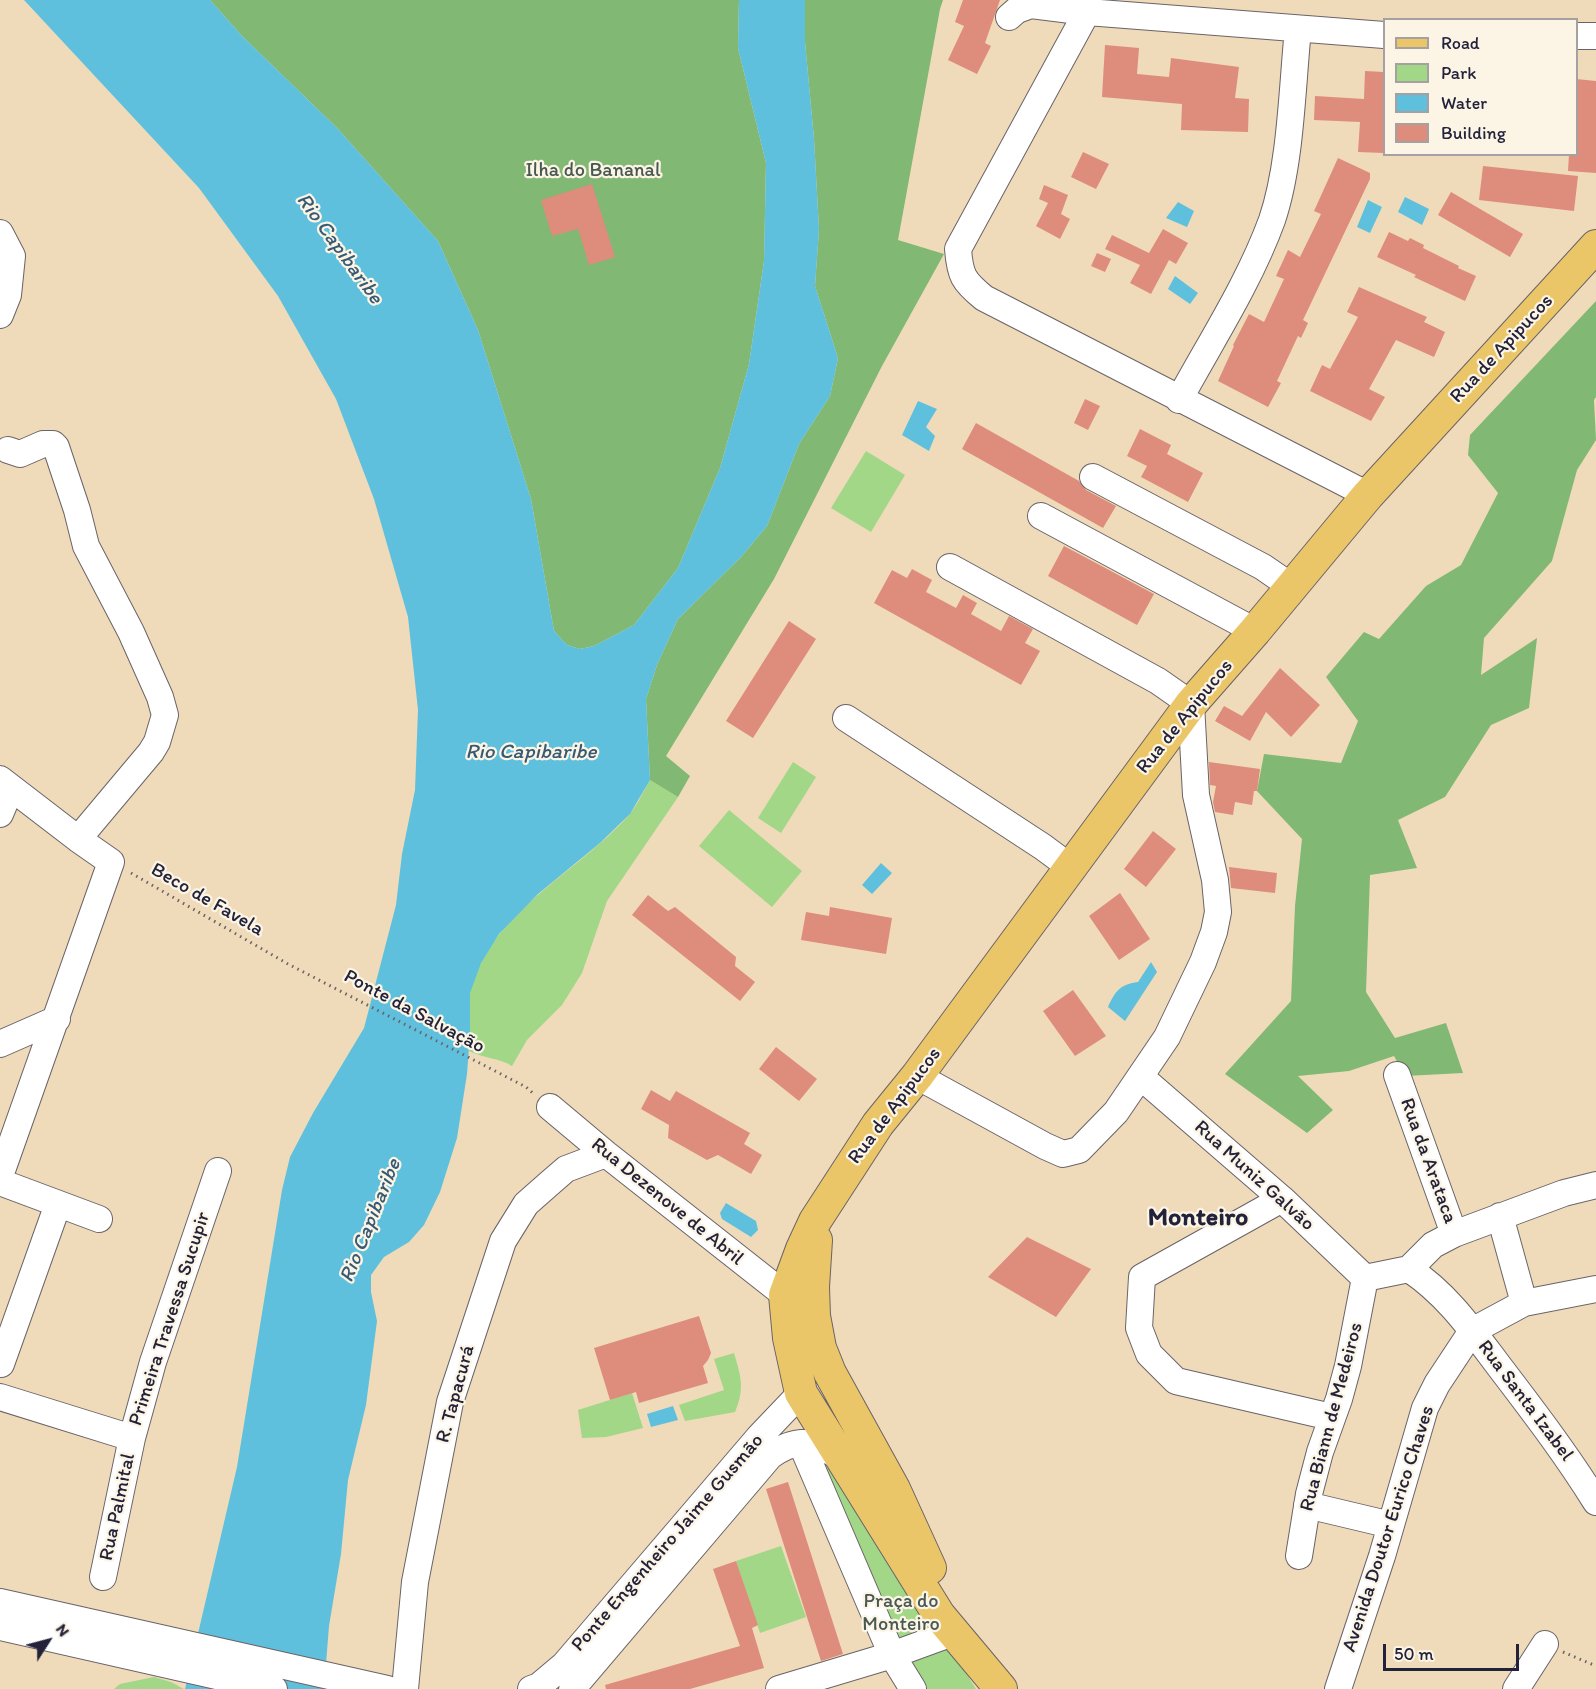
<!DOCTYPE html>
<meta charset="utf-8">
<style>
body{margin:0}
#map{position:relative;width:1596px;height:1689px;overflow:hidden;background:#efdbba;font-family:Itim,sans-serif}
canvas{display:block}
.legend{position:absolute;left:1383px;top:18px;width:195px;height:138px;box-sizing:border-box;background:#fcf5e5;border:2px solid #a5a1a1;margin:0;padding:8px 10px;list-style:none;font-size:18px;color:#22223b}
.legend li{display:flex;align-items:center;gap:12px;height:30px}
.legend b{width:30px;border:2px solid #a5a1a1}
.north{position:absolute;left:18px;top:1611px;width:60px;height:60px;-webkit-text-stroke:4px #fcf5e5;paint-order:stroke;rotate:54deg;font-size:16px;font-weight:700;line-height:24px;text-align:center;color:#22223b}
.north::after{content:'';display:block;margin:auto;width:21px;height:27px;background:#22223b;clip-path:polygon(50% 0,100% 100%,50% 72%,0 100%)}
.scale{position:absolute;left:1383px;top:1644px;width:136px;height:27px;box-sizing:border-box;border:3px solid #22223b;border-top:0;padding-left:8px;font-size:18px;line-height:21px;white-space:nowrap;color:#22223b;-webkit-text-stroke:4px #fcf5e5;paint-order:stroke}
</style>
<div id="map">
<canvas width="1596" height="1689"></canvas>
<ul class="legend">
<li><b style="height:8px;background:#ebc669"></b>Road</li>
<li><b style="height:16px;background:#a1d787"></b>Park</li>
<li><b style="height:16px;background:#5ec0dc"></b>Water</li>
<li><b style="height:16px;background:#de8c7b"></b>Building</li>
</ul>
<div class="north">N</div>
<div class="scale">50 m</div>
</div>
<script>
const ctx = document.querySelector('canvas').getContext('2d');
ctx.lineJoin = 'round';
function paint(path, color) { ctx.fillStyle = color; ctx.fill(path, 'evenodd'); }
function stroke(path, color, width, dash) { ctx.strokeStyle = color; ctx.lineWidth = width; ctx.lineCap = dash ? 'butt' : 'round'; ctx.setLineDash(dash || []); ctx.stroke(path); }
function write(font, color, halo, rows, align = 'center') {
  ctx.font = font + ' Itim,sans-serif'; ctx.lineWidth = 4.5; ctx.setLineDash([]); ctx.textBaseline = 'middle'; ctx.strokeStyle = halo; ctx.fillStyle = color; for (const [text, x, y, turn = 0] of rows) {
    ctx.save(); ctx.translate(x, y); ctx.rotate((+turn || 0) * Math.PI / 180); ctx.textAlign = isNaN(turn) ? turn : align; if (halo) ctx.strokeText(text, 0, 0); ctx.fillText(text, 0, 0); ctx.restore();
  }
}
const green = new Path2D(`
 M866,451L905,475L871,532L831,508Z
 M793,762L816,777L781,833L758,818Z
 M650,780L678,797L607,901L582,973L562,1005L527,1040L512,1066C499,1058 483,1058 469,1051C470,1035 466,1006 470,991C492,911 576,874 628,816C637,806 643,792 650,780Z
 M729,810L802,871L772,907L699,846Z
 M734,1353C741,1377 745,1388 735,1412L685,1421L679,1405L724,1390L714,1359Z
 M632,1393L643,1428L606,1437L582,1438L578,1410Z
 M818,1462L834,1472L929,1623L926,1630L896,1645Z
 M781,1546L806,1617L760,1633L736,1561Z
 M948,1648L953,1652L976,1689H918L902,1659Z
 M154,1677L171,1682L184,1689H114L120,1684Z`);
const forest = new Path2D(`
 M210,0H739L738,48L766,163L764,261L749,364L720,468L678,568L634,625L594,646L580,649L567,645L554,631L531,499L478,330L438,241L337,128L242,36Z
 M805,0H943L940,9L898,240L944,254L882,366L774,579L666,756L690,776L678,797L650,780L646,699L657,665L678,619L741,557L767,526L799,444L830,396L838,358L815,286L819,229L814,139L805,42Z
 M1596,301V397L1594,400L1596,440L1577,470L1552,561L1484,638L1481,675L1537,638L1529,708L1491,725L1445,797L1398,820L1417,868L1370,875L1366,992L1395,1038L1446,1023L1463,1073L1405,1076L1394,1056L1349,1071L1298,1076L1333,1110L1307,1133L1225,1074L1291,1001L1295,906L1302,839L1257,791L1264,754L1341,763L1358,721L1326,677L1364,632L1379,639L1426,586L1461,565L1498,493L1468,455L1470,435Z`);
const water = new Path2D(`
 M24,0H210L242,36L337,128L438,241L478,330L531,499L554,631L567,645L580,649L594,646L634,625L678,568L720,468L749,364L764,261L766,163L738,48L739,0H805V42L814,139L819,229L815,286L838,358L830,396L799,444L767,526L741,557L678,619L657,665L646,699L650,780L630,814L600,843L538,894L499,934L481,963L470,993V1034L467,1074L457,1138L440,1192L424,1225L409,1242L384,1257L371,1275V1292L377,1321L366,1405L348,1480L341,1554L329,1626L324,1689H185L237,1467L282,1190L290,1157L313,1113L364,1028L396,905L402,854L415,790L418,710L408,617L374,499L336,399L278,296L199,188Z
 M1405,197L1429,209L1422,225L1398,212Z
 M1368,200L1382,207L1370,233L1357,227Z
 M1178,202L1194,211L1187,227L1166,218Z
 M1175,276L1198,293L1190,304L1168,289Z
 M918,401L937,409L926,427L935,436L929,451L902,435Z
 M881,863L892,873L872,894L862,885Z
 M1151,962L1157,972L1125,1021L1108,1007C1115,991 1121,984 1138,982Z
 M726,1203L756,1221L758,1230L751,1237L722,1219L720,1213Z
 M673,1406L678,1420L651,1427L647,1414Z`);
const building = new Path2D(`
 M963,0H1000L985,43L991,46L977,74L948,60L964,26L955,22Z
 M1105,45L1139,48L1137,74L1169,77L1171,58L1239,67L1235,98L1249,99L1248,132L1181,130L1182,104L1102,97Z
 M1365,71L1384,72V153L1358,152L1360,122L1314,120L1315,96L1364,99Z
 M1576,79L1596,81V173L1568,171L1569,154H1576Z
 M1083,152L1109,164L1096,189L1071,177Z
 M1338,158L1370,173V179L1303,320L1308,323L1301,338L1298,336L1277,381L1281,383L1268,407L1218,381L1234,346L1233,345L1249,314L1264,322L1284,279L1276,276L1288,250L1300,257L1321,214L1314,211Z
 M1483,166L1578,176L1574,211L1479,200Z
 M592,184L615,257L589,265L578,229L552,236L541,200Z
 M1044,185L1068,195L1061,214L1070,219L1060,239L1036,226L1048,203L1039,199Z
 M1451,192L1523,234L1510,257L1438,215Z
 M1163,229L1188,243L1176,264L1169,260L1151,294L1130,283L1140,265L1105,249L1112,235L1149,253Z
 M1389,232L1408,241L1410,238L1424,245L1423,248L1459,266L1458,268L1476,276L1465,301L1414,277L1416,275L1377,257Z
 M1097,253L1111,259L1105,272L1091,266Z
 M1359,287L1427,317L1424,322L1445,332L1434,357L1396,340L1369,389L1385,397L1371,421L1310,391L1322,365L1330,369L1358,317L1347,312Z
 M1085,399L1100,406L1088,430L1074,423Z
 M976,423L1079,481L1086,490L1116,506L1103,528L962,449Z
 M1140,429L1171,445L1167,454L1203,473L1188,502L1141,477L1147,466L1127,456Z
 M1064,546L1154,594L1137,625L1048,576Z
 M912,569L932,580L926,592L956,608L963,595L977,603L971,614L1001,631L1009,616L1033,629L1025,643L1040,651L1021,685L874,603L892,570L907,578Z
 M789,621L816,639L753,738L726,721Z
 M1280,668L1320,705L1291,737L1266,712L1250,741L1215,721L1224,706L1242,716Z
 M1209,762L1260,769L1257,791H1254L1252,805L1235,802L1233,815L1215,812L1213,802L1216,786L1210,785Z
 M1153,831L1176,849L1146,887L1124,869Z
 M1229,867L1277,873L1275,893L1231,888Z
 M1120,893L1150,939L1119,960L1089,916Z
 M648,895L668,911L675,907L736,957L735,966L755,982L740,1001L632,915Z
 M830,907L892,918L886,954L801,940L806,912L829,916Z
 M1073,990L1106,1036L1075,1056L1043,1011Z
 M776,1047L817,1079L799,1101L759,1069Z
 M651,1090L670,1101L676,1091L750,1133L744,1144L762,1155L751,1174L718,1155L707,1160L668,1138L669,1125L641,1109Z
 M1027,1237L1091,1269L1056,1317L988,1277Z
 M699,1316L711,1353L708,1360L703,1366L708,1383L639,1403L636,1392L610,1400L594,1348Z
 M788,1482L843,1654L821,1661L766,1489Z
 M736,1561L758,1625L752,1628L764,1668L690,1689H606L605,1685L740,1646L713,1569Z`);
const path = new Path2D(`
 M131,873L288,964L526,1087L535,1095
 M1563,1652L1596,1666`);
const minor = new Path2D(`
 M1087,12L958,249C960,275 963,281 984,298L1368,495
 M1009,17L1017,10L1031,5L1087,12L1384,35
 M1576,36H1596
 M0,233L12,256L8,295L0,315
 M1179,400C1211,341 1249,283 1272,220C1291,164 1292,88 1298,29
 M8,450L20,454L43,444H53L56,447L77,510L86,546L131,632L160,697L165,715L157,742L151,752L78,839
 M1093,477L1263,567L1292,587
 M1041,516L1255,631
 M846,718L1043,847L1070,867
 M0,779L78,839L111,862L0,1176
 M0,814L11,788
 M0,1044L57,1019
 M1397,1075L1454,1234
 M917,1076L1045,1146L1063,1154L1079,1150L1116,1112L1167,1037L1203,962L1214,932L1218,912L1215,880L1196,795L1191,704L1158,681L950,567
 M1141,1077L1282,1199L1365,1278
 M550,1107L606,1154L785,1295
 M0,1182L99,1219
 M1282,1199L1142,1277L1139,1328L1149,1354L1176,1381L1331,1417
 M1500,1216L1524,1303
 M1409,1269C1451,1297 1475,1335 1505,1374C1537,1416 1568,1457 1596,1502
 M1365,1278L1409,1269L1433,1245L1454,1234L1564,1193L1596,1185
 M1,1364L58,1204
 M0,1397L132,1438
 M801,1443L892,1655L913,1689
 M1307,1505L1391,1525
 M1299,1556L1309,1494L1320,1452L1339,1399L1348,1366L1365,1278
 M103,1577L132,1438L153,1362L218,1171
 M0,1602L387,1689
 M0,1627L274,1689
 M405,1689L415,1582L450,1402L503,1241L526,1204L551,1182L566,1169L606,1154
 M531,1689L539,1686L564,1665L759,1437L801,1393
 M572,1689L770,1456C799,1435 816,1442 843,1459
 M779,1689L892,1655L955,1632
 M1338,1689L1382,1556L1425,1408L1437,1384L1472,1331L1524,1303L1596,1289
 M1516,1689L1545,1644`);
const major = new Path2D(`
 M816,1240L813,1287L814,1316L820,1348L830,1373L894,1489L930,1568
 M1001,1689L939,1615L801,1393L789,1338L785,1295L802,1249L815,1221L878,1124L917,1076L1191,704L1255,631L1368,495L1596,246`);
const parkNames = [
 ["Ilha do Bananal",593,171],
 ["Praça do",901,1602],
 ["Monteiro",901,1625]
];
const streetNames = [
 ["Rua de Apipucos",1502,349,-47],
 ["Rua de Apipucos",1185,717,-51],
 ["Beco de Favela",207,900,30],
 ["Ponte da Salvação",414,1012,28],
 ["Rua de Apipucos",895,1106,-53],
 ["Rua da Arataca",1428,1161,70],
 ["Rua Muniz Galvão",1254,1176,42],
 ["Rua Dezenove de Abril",667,1202,39],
 ["Primeira Travessa Sucupir",170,1319,-72],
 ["R. Tapacurá",456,1394,-75],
 ["Rua Santa Izabel",1525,1401,53],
 ["Rua Biann de Medeiros",1332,1417,-75],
 ["Rua Palmital",118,1507,-78],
 ["Avenida Doutor Eurico Chaves",1389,1529,-72],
 ["Ponte Engenheiro Jaime Gusmão",668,1543,-49]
];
const waterNames = [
 ["Rio Capibaribe",339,249,54],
 ["Rio Capibaribe",531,753],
 ["Rio Capibaribe",371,1221,-68]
];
const districtNames = [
 ["Monteiro",1198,1218]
];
paint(green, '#a1d787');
paint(forest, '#80b874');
paint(water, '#5ec0dc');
paint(building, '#de8c7b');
stroke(minor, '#6a6367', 28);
stroke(major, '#6a6367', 34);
stroke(path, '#6a6367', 3, [1.5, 4.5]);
stroke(minor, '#fff', 26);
stroke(major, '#ebc669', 32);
write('20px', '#485852', '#fcf5e5', parkNames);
write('20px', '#22223b', '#fcf5e5', streetNames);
write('italic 21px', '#375973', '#fcf5e5', waterNames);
write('bold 26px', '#22223b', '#fcf5e5', districtNames);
</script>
